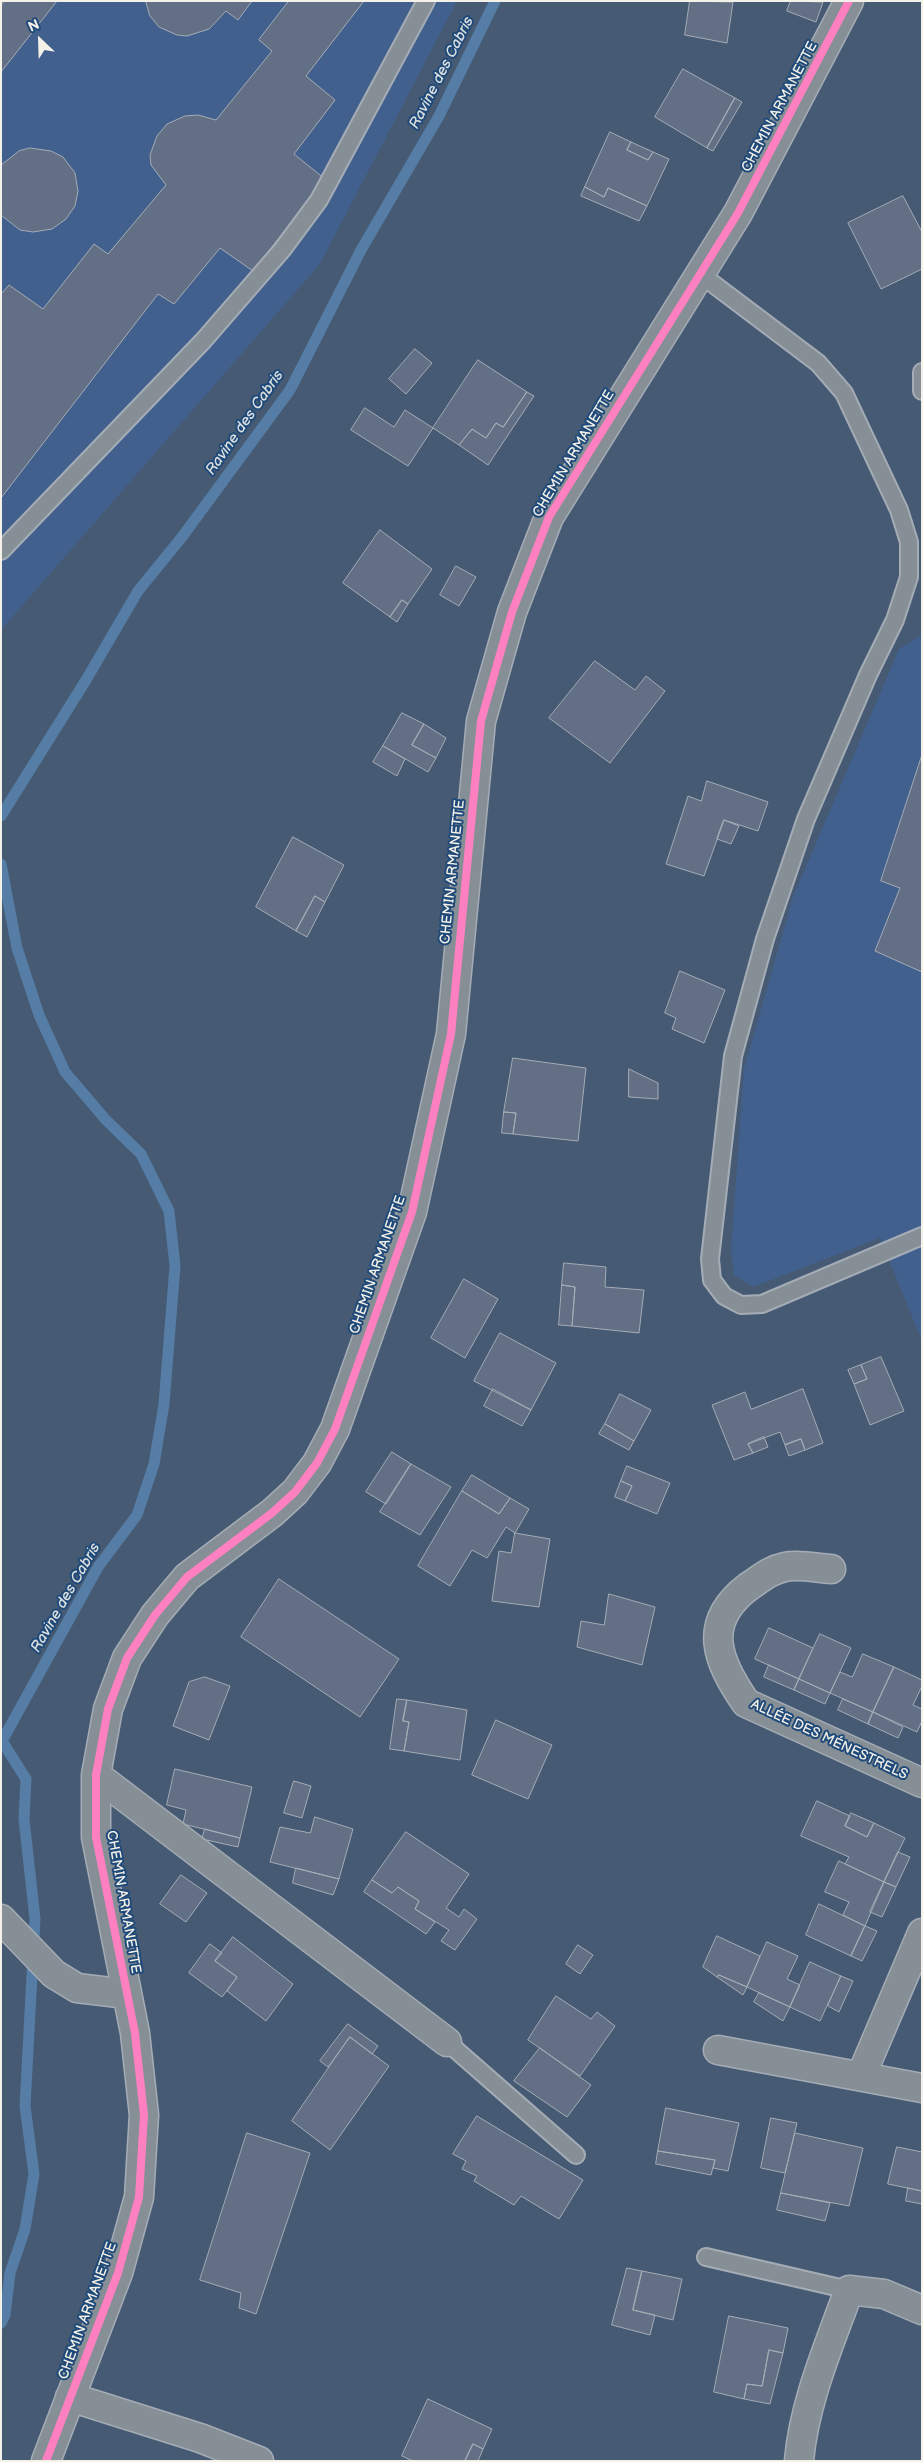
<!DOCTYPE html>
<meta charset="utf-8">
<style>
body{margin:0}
#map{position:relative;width:923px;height:2462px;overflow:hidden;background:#465a73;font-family:"Balsamiq Sans",sans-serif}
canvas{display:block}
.frame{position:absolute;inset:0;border:2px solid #f4f1e8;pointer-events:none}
.north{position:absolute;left:15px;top:15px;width:50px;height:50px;-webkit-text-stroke:4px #1f4a7a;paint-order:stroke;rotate:336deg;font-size:14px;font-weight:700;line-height:20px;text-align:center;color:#f4f1e8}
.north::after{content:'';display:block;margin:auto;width:18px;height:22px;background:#f4f1e8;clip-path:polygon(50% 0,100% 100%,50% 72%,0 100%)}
</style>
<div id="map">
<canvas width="923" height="2462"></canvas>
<div class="frame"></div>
<div class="north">N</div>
</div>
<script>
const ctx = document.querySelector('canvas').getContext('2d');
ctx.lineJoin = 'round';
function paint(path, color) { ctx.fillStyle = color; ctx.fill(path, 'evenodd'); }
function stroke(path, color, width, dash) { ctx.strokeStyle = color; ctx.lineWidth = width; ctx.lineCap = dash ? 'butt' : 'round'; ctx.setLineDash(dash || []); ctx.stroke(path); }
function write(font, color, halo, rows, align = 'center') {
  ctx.font = font + ' "Balsamiq Sans",sans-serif'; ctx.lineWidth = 4; ctx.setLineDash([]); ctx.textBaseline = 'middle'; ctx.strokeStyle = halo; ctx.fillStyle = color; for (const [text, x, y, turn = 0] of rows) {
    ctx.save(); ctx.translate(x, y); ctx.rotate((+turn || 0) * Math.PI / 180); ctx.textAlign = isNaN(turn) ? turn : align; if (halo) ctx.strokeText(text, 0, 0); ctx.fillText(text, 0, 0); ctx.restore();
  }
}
const built = new Path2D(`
 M1,1H457L320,264L1,630Z
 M922,634V1341L880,1238L753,1287L734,1275L731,1249L744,1069L793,897L899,649Z`);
const stream = new Path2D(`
 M1,816L86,680L138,591L182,537L290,390L361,250L439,116L495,1
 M1,864L17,948L39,1015L65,1072L106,1120L141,1154L169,1211L175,1266L164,1404L154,1464L137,1515L98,1567L2,1741L26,1779L24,1819L35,1919L25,2106L34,2174L25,2229L10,2273L5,2315L1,2323`);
const building = new Path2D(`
 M5,1H57L1,72V6Z
 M146,1H252L238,20L226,11L209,29L187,36L177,35L159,27L150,16Z
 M289,1H364L306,76L335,100L294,154L325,179L253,271L220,248L174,304L158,294L1,498V294L9,285L43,309L94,244L108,254L166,185L151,165L150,155L157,136L167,124L185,116L198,115L216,120L272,51L259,40Z
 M690,1L733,2L727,43L685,35Z
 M791,1L823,2L816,22L787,11Z
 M683,69L735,98L707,148L655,117Z
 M735,98L742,102L713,151L707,148Z
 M610,132L631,142L627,150L648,160L653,152L669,159L647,206L608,188L604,197L585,187Z
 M631,142L653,152L648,160L627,150Z
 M30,148L51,151L63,157L75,173L78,191L75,206L66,219L52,229L33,232L20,230L1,215V165L19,151Z
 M585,187L604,197L608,188L647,206L639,221L581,196Z
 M903,196L922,232V269L881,289L848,223Z
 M415,349L432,363L406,394L389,379Z
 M478,360L527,392L503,427L496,423L486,438L472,429L459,445L433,428Z
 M527,392L534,396L488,465L459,445L472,429L486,438L496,423L503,427Z
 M365,408L394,427L405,410L433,428L408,466L351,430Z
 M380,530L432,569L408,604L402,600L390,617L343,583Z
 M456,566L476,577L459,606L440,595Z
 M402,600L408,604L397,622L390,617Z
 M595,661L635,690L646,676L665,691L610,763L549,718Z
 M402,713L424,724L412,745L436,758L428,772L383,746Z
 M424,724L446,738L436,758L412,745Z
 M383,746L405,759L397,776L373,762Z
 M922,755V972L875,951L900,888L881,881Z
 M707,781L768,802L758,831L724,820L704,876L666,864L688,796L701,801Z
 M724,820L739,826L731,844L717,839Z
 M293,837L344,865L325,902L315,896L296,931L256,907Z
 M315,896L325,902L307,937L296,931Z
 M680,971L725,990L704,1043L672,1029L676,1018L665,1013Z
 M513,1058L586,1068L578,1141L513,1134L516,1113L504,1112Z
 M629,1069L658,1083V1099L629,1097Z
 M504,1112L516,1113L513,1134L502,1133Z
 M564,1263L606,1267L605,1287L644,1290L639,1333L572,1326L575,1287L562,1285Z
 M464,1279L498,1299L465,1358L431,1338Z
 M562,1285L575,1287L572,1326L559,1325Z
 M500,1333L556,1363L531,1410L474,1381Z
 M881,1357L904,1411L870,1425L854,1384L867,1379L861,1365Z
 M861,1365L867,1379L854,1384L848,1370Z
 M493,1389L531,1410L522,1426L484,1406Z
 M803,1389L823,1443L805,1450L801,1439L785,1445L780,1432L748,1444L753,1453L734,1460L712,1405L745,1392L751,1409Z
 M620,1394L651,1410L634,1441L605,1424Z
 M605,1424L634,1441L629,1450L599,1434Z
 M764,1437L768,1447L753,1453L748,1444Z
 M801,1439L805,1450L789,1456L785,1445Z
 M392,1452L411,1464L386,1504L366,1492Z
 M411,1464L451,1487L420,1535L380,1512Z
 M627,1466L670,1483L657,1514L625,1501L632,1486L621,1481Z
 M472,1475L510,1498L499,1514L462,1491Z
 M621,1481L632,1486L625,1501L615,1497Z
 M462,1491L499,1514L510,1498L529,1509L515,1533L506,1527L487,1558L472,1550L450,1586L418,1566Z
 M515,1533L550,1539L539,1607L492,1601L499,1551L511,1553Z
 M279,1579L399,1659L360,1717L241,1637Z
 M609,1594L655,1607L642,1665L577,1647L581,1621L604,1625Z
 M769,1628L813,1648L799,1679L755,1659Z
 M820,1634L851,1648L830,1693L799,1679Z
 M863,1654L894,1667L873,1712L830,1693L840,1672L852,1677Z
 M769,1665L799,1679L794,1690L764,1677Z
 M894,1667L922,1680V1686L913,1705L922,1709V1721L917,1732L873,1712Z
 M205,1677L230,1686L209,1740L173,1726L189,1682Z
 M799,1679L830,1693L825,1704L794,1690Z
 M397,1699L407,1700L403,1721L409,1722L404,1751L390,1749Z
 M843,1699L873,1712L868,1724L838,1710Z
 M407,1700L467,1710L460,1760L404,1751L409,1722L403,1721Z
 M873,1712L903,1727L898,1738L868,1724Z
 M496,1720L552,1745L528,1799L472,1775Z
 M175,1769L252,1787L240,1838L183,1824L186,1810L167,1805Z
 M294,1781L311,1786L302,1818L284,1813Z
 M817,1801L850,1816L845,1826L867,1837L874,1823L905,1838L884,1882L845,1864L849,1857L801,1836Z
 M851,1813L874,1823L867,1837L845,1826Z
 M315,1817L353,1829L339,1879L270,1862L280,1827L310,1833Z
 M205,1829L240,1838L238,1847L202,1839Z
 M406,1832L469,1874L446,1908L459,1917L464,1909L477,1919L455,1950L441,1941L449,1930L415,1909L419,1901L398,1887L392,1893L372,1880Z
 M898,1852L910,1857L896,1887L884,1882Z
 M839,1861L884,1882L865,1926L843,1915L849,1902L825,1892Z
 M296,1868L339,1879L333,1895L293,1883Z
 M181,1875L207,1893L186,1922L160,1904Z
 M372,1880L392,1893L398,1887L419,1901L415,1909L435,1922L426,1934L364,1892Z
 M884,1882L896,1887L882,1917L870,1912Z
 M819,1904L865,1926L851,1956L806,1935Z
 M865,1926L877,1931L862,1961L851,1956Z
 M717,1936L760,1956L747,1987L719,1975L717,1977L703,1967Z
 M233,1937L293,1984L266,2021L227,1991L237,1977L215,1961Z
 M767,1942L798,1956L787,1979L800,1985L790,2007L747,1987Z
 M210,1944L222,1953L215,1961L237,1977L222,1997L189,1973Z
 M578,1945L593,1955L580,1974L566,1964Z
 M810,1962L841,1976L820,2021L790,2007Z
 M719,1975L747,1987L743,1995L717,1977Z
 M841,1976L853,1981L839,2012L828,2006Z
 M759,1993L790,2007L783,2021L754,2002Z
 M556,1996L591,2019L597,2012L615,2026L580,2076L528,2040Z
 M348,2024L378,2046L372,2054L350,2037L328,2067L320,2061Z
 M350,2037L389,2066L330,2150L292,2121Z
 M540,2048L591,2085L567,2117L514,2081Z
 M666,2108L739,2123L728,2171L713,2168L715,2160L658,2151Z
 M477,2116L583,2180L559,2219L521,2196L514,2205L474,2181L477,2176L462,2169L466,2161L453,2154Z
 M771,2118L797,2123L785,2173L761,2168Z
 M247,2133L310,2153L256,2314L239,2308L241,2293L200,2280Z
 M795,2133L863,2148L849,2206L781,2193Z
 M897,2147L922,2152V2191L888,2184Z
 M658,2151L715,2160L711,2175L656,2164Z
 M908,2188L922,2191V2204L906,2201Z
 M781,2193L830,2203L825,2221L777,2210Z
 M627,2268L642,2271L633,2310L655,2315L650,2335L612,2325Z
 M642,2271L682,2279L673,2320L633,2310Z
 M729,2316L788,2328L783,2353L769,2350L762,2386L747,2384L744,2399L714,2392Z
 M769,2350L783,2353L770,2404L744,2399L747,2384L762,2386Z
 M428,2399L492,2429L483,2449L473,2444L465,2461H413L402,2456Z
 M473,2444L483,2449L478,2461H465Z`);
const lane = new Path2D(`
 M700,274L818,363L844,393L899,510L909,542V577L895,620L868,675L806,819L765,939L733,1056L710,1259L712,1280L724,1296L741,1305L762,1304L922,1236
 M922,372V391
 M1,551L203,341L282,250L319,200L426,1
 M447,2042L576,2155
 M706,2257L849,2290`);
const street = new Path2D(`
 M831,1569C816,1568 798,1564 785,1567C770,1570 760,1579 748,1587C701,1623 717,1661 746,1703L922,1783
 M96,1775L447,2042
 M1,1919L54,1974L77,1988L127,1994
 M718,2050L922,2088
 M861,2076L922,1933
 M70,2397L200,2438L259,2461
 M46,2461L118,2273L139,2197L144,2115L135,2033L96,1837V1775L108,1709L127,1658L155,1615L187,1577L272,1513L295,1492L317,1463L335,1429L412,1212L451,1034L481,721L512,612L549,517L738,213L849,1
 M799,2461C804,2402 829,2346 849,2290L884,2294L922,2310`);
const cycleway = new Path2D(`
 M46,2461L118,2273L139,2197L144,2115L135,2033L96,1837V1775L108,1709L127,1658L155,1615L187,1577L272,1513L295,1492L317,1463L335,1429L412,1212L451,1034L481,721L512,612L549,517L738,213L849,1`);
const streetNames = [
 ["CHEMIN ARMANETTE",780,107,-62],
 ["CHEMIN ARMANETTE",574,454,-59],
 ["CHEMIN ARMANETTE",453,872,-84],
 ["CHEMIN ARMANETTE",378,1265,-71],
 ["ALLÉE DES MÉNESTRELS",829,1740,25],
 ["CHEMIN ARMANETTE",123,1902,80],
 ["CHEMIN ARMANETTE",88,2311,-70]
];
const waterNames = [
 ["Ravine des Cabris",442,73,-63],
 ["Ravine des Cabris",245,423,-55],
 ["Ravine des Cabris",66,1598,-60]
];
paint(built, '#42608d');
stroke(stream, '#557da5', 11);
paint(building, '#636f84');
stroke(building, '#a4acb6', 1);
stroke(lane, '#a4acb6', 20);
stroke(street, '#a4acb6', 31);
stroke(lane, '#878f96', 16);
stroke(street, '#878f96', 28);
stroke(cycleway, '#ff80c0', 8);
write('14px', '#f4f1e8', '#1f4a7a', streetNames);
write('italic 15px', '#dce0df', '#1f4a7a', waterNames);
</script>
